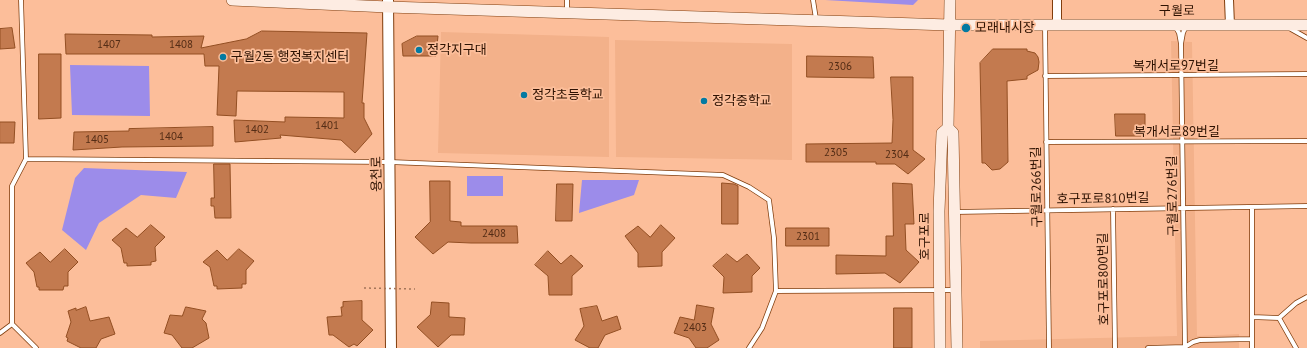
<!DOCTYPE html>
<meta charset="utf-8">
<style>
body{margin:0}
canvas{display:block;background:#fcbe9a}
</style>
<canvas width="1307" height="348"></canvas>
<script>
const ctx = document.querySelector('canvas').getContext('2d');
ctx.lineJoin = 'round';
function paint(path, color) { ctx.fillStyle = color; ctx.fill(path, 'evenodd'); }
function stroke(path, color, width, dash) { ctx.strokeStyle = color; ctx.lineWidth = width; ctx.lineCap = dash ? 'butt' : 'round'; ctx.setLineDash(dash || []); ctx.stroke(path); }
function write(font, color, halo, rows, align = 'center') {
  ctx.font = font + ' "PT Sans","Noto Sans KR",sans-serif'; ctx.lineWidth = 3.5; ctx.setLineDash([]); ctx.textBaseline = 'middle'; ctx.strokeStyle = halo; ctx.fillStyle = color; for (const [text, x, y, turn = 0] of rows) {
    ctx.save(); ctx.translate(x, y); ctx.rotate((+turn || 0) * Math.PI / 180); ctx.textAlign = isNaN(turn) ? turn : align; if (halo) ctx.strokeText(text, 0, 0); ctx.fillText(text, 0, 0); ctx.restore();
  }
}
const built = new Path2D(`
 M441,32L609,37V157L438,153Z
 M615,40L792,44V160L616,157Z
 M1171,41L1192,42L1197,336L1239,334V348H980V341L1177,336Z`);
const green = new Path2D(`
 M825,0H918L913,5Z
 M70,65L149,66L150,116L72,115Z
 M84,168L187,172L176,198L141,195L99,223L86,250L62,230L75,178Z
 M467,176H503V196H467Z
 M582,180H639L634,195L579,213Z`);
const building = new Path2D(`
 M12,28L15,48L0,49V29Z
 M262,31L367,33L362,103H364V118L372,134L355,153L341,140L280,135L281,138L235,142L234,120L285,122V117L344,118V92L237,91L236,116L217,115L219,66H205L204,54H66L65,34L152,35V37L204,36L201,48L246,39Z
 M417,36H438L436,56H403L402,44Z
 M993,49H1027V51L1035,53L1038,57L1039,62L1038,70L1027,76V79L1007,81L1008,162L1000,169L992,170L985,163H982L980,63Z
 M39,54H61V118L39,119Z
 M807,56L873,57L874,78L807,77Z
 M891,77H913V150L925,159L908,174L895,164H876V162H806V144L892,143L893,120Z
 M1115,114H1145V136H1116Z
 M0,122H15L14,143H0Z
 M213,127V146L122,147L73,150L74,132L129,131V129Z
 M214,164H230L231,218H215L214,206H211V198H214Z
 M430,181H450V221L461,222V226H517L518,243H471L448,242L433,254L415,237L430,222Z
 M722,183L734,184L738,186V224H722Z
 M893,183L912,184L914,224H905L906,250L919,262L900,283L885,273L836,274V255L886,256V236H893Z
 M557,184H573L572,221H556Z
 M151,225L165,237L155,247L156,261L151,262V265L127,266V263H124L121,248L112,240L126,228L137,237Z
 M661,225L675,238L662,252V266L638,267V253L625,236L638,226L650,237Z
 M786,228H829V246H786Z
 M65,249L78,262L68,272V286H64L63,290H39V287H37L34,272L26,263L40,252L50,262Z
 M239,249L254,261L246,270V284H242V288L217,289V286H214L210,267L203,262L217,250L227,260Z
 M548,251L561,264L571,255L583,266L572,276V295H549L548,276L535,265Z
 M727,254L737,262L747,254L760,268L752,276V292L723,293L724,277L713,266Z
 M362,301V320L373,330L357,346L354,344L349,347L333,335H329L327,317L342,316L341,307H343V302Z
 M432,302L449,303V317L465,318L464,335H451L438,347L417,327L430,315Z
 M697,305L714,308L711,324L719,340L707,348H696L689,338L674,333L680,317L694,320Z
 M597,306L602,321L617,316L621,329L605,335L598,348H590L575,340L584,326L580,309Z
 M86,307L90,321L109,317L115,334L101,339L96,348H81L67,341L68,338L66,337L71,322L68,311L76,308V310Z
 M186,307L206,311L202,319L206,323L209,338L192,348H182L172,335L164,333L170,315L182,316Z
 M894,308H912V348H894Z`);
const service = new Path2D(`
 M21,0L26,159L12,186V324L36,348
 M813,0L816,19
 M567,12V0
 M1045,25L1049,348
 M1175,26L1179,33L1181,44L1183,33L1186,26
 M1291,29L1307,38
 M1181,44L1185,348
 M1045,76L1307,74
 M1046,142L1307,141
 M26,159L390,162L723,175L749,187L769,200L774,238L776,291L762,328L749,348
 M1252,207V348
 M1113,209L1115,348
 M955,212L1307,206
 M776,291L955,290
 M1252,317L1279,318L1296,303L1307,297
 M1279,318L1296,348
 M0,333L12,324
 M1148,348L1185,347L1193,342L1200,340L1252,339`);
const minor = new Path2D(`
 M1057,0V25
 M1229,0L1230,25`);
const tertiary = new Path2D(`
 M388,0L391,348`);
const secondary = new Path2D(`
 M232,0L388,7L949,25H1307
 M950,0L948,128L953,133L957,348
 M940,348L939,211L942,133L948,128`);
const pathBridge = new Path2D(`
 M364,288L415,289`);
const markers = [
 [966,28,5,"#037aa2"],
 [419,50,4,"#037aa2"],
 [223,57,4,"#037aa2"],
 [524,95,4,"#037aa2"],
 [704,101,4,"#037aa2"]
];
const numberNames = [
 ["1407",109,45],
 ["1408",181,45],
 ["2306",840,67],
 ["1401",327,126],
 ["1402",257,130],
 ["1404",171,137],
 ["1405",97,140],
 ["2305",836,153],
 ["2304",897,155],
 ["2408",494,234],
 ["2301",808,237],
 ["2403",695,328]
];
const streetNames = [
 ["구월로",1177,11],
 ["복개서로97번길",1176,66],
 ["복개서로89번길",1177,132],
 ["용천로",377,174,-91],
 ["구월로266번길",1037,187,-91],
 ["구월로276번길",1173,196,-91],
 ["호구포로810번길",1103,199,-1],
 ["호구포로",925,236,-90],
 ["호구포로800번길",1104,279,-91]
];
const poiNames = [
 ["모래내시장",975,28],
 ["정각지구대",427,50],
 ["구월2동 행정복지센터",231,57],
 ["정각초등학교",532,95],
 ["정각중학교",712,101]
];
paint(built, '#f3b18a');
paint(green, '#9c8cea');
paint(building, '#c37a4f');
stroke(building, '#934f23', 1);
stroke(service, '#813e0e', 5.5);
stroke(minor, '#813e0e', 10);
stroke(tertiary, '#813e0e', 12);
stroke(secondary, '#813e0e', 12);
stroke(service, '#fff', 4);
stroke(minor, '#fff', 8);
stroke(tertiary, '#fff', 10);
stroke(secondary, '#fdece2', 11);
stroke(pathBridge, '#a47559', 1.5, [2, 3]);
for (const [x, y, r, color] of markers) { const dot = new Path2D(); dot.arc(x, y, r, 0, 2 * Math.PI); ctx.fillStyle = color; ctx.fill(dot); stroke(dot, '#fcbe9a', 1.5); }
write('11px', '#532c15', null, numberNames);
write('13px', '#2e1202', '#fcbe9a', streetNames);
write('13px', '#2e1202', '#fcbe9a', poiNames, 'left');
</script>
